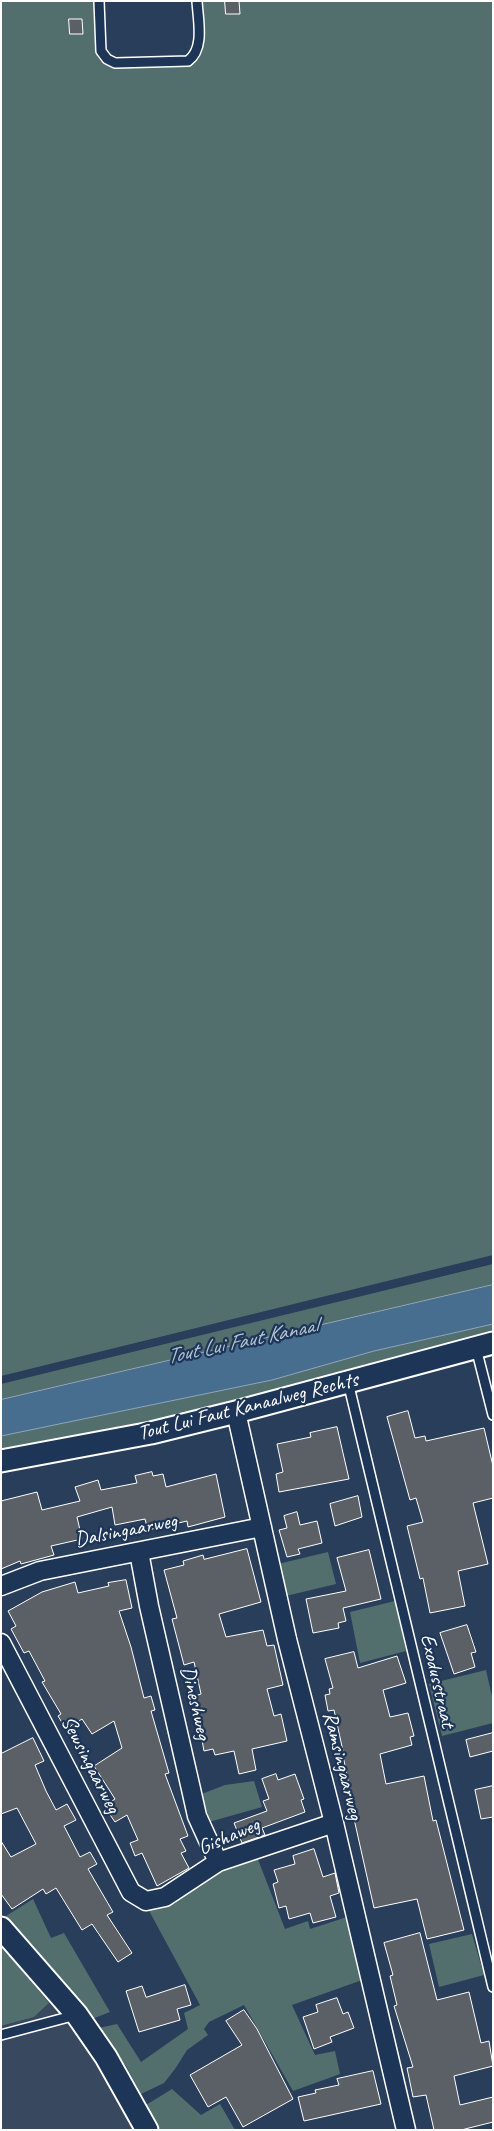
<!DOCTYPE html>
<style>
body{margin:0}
#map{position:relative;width:494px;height:2131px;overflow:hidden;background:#293e5a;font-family:Caveat,sans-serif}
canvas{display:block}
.frame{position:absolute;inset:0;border:2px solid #fff;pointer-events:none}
</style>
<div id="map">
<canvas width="494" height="2131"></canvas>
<div class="frame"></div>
</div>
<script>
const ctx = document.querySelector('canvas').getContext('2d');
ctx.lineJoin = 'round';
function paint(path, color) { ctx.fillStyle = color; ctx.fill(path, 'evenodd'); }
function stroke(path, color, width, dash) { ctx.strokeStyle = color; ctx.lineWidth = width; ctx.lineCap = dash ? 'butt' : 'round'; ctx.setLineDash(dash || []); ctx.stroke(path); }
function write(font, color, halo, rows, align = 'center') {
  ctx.font = font + ' Caveat,sans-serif'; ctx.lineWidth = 4.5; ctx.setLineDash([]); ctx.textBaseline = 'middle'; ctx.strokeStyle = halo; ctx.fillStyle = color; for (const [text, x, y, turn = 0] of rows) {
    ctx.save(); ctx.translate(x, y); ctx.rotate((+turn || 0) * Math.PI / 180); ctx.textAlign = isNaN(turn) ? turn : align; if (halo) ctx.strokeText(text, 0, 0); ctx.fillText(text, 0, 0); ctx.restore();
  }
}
const built = new Path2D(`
 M49,2003L81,2036L136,2130H1V2026L34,2017Z`);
const green = new Path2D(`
 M1,1H95L97,52L110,67L186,64L196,61L203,48V1H493V1255L1,1376Z
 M493,1264V1285L1,1400V1384Z
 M493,1324V1335L165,1422L1,1453V1436L272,1380L374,1351Z
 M328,1552L336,1584L286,1596L278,1564Z
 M395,1601L406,1651L360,1663L350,1612Z
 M486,1670L493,1701V1723L442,1736L429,1684Z
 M254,1781L262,1807L209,1822L199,1795L225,1785Z
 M257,1857L285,1929L308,1921L310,1929L347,1917L365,1979L292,2005L315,2055L335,2051L340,2074L293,2091L244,2005L209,2022L204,2029L208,2035L187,2050L175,2069L164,2083L141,2094L126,2066L99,2028L117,2024L141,2062L188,2029L184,2013L200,2005L147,1907L220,1867Z
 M33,1899L51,1938L64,1933L110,2012L92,2019L69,1988L6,1916Z
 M472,1934L484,1975L439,1987L429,1944Z
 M1,1945L49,2003L34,2017L1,2026Z
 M172,2089L201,2115L220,2104L235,2130H160L146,2105Z`);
const water = new Path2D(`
 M493,1285V1324L374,1351L272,1380L1,1436V1400Z`);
const building = new Path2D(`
 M225,1H239L240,14H226Z
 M69,19H82L83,34H70Z
 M408,1411L415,1438L425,1436L426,1441L484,1428L493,1466V1498L473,1503L488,1564L458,1571L465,1606L430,1613L423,1578L420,1579L407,1526L423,1522L416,1498L410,1500L387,1417Z
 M337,1427L349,1479L279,1492L276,1474L283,1472L277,1444L311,1437L310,1433Z
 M152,1472L153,1476L163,1474L166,1487L216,1474L225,1517L188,1527L187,1521L148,1530L145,1519L115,1525L112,1507L77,1517L82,1539L51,1546L54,1555L21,1564L20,1561L1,1569V1501L37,1492L42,1510L80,1501L75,1487L98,1480L101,1490L137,1483L135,1476Z
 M358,1496L362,1517L335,1526L330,1504Z
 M297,1512L300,1525L317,1521L322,1543L298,1549L300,1554L287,1557L279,1530L287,1528L284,1516Z
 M247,1549L261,1602L219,1614L226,1637L263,1630L267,1646L274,1645L283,1685L267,1689L274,1716L281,1714L287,1741L252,1749L256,1770L239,1774L234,1751L215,1755L213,1749L204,1751L199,1724L196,1725L193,1713L199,1712L195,1696L201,1694L194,1662L184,1665L172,1619L177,1618L164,1570L184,1565L183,1561L203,1555L204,1559Z
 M369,1550L381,1599L343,1608L346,1621L338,1623L339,1628L313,1633L306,1599L346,1591L337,1558Z
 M126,1580L132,1608L119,1611L131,1647L144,1698L151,1696L155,1710L151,1711L169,1773L165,1774L188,1836L180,1839L186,1851L181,1853L189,1868L157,1886L142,1853L135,1856L130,1843L138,1840L127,1815L115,1822L104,1806L115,1799L94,1766L122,1748L114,1721L92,1734L82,1719L66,1729L58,1716L61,1714L42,1682L45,1681L29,1651L24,1653L11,1629L16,1626L8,1611L42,1592L75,1582L78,1593L109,1586L108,1583Z
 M467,1625L476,1652L471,1653L475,1667L454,1674L440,1633Z
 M354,1652L358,1668L397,1656L406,1683L383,1690L390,1717L408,1713L414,1736L410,1737L412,1745L380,1754L386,1784L424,1776L433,1821L436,1820L464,1930L427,1939L417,1899L374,1908L350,1801L352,1800L342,1751H343L334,1710L328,1711L325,1695L330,1694L329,1689L333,1688L325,1659Z
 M493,1733V1751L470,1757L466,1740Z
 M33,1738L44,1761L35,1765L46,1791L56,1810L67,1804L76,1820L64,1826L80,1857L90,1852L97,1864L88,1869L113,1912L107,1915L132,1953L118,1962L92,1924L82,1930L56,1888L46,1894L43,1889L12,1909L1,1894V1841L11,1857L36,1844L17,1808L1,1814V1754Z
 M276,1774L278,1780L295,1774L304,1799L301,1800L305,1812L262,1828L265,1835L242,1843L234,1823L267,1811L263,1801L269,1799L262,1779Z
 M493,1786V1817L481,1819L475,1790Z
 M314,1849L323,1877L335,1873L339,1893L330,1896L336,1917L313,1923L310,1913L289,1919L286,1906L279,1908L273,1884L278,1882L274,1870L295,1864L293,1856Z
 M420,1933L437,2000L469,1992L481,2043L489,2041L493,2066L454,2076L460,2105L493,2097V2122L461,2130H434L426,2095L413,2097L407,2068L413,2067L394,2006L397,2005L390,1976L393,1975L384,1943Z
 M185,1985L191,2005L177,2009L180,2020L139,2032L126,1991L142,1986L146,1997Z
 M337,1998L343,2014L348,2012L354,2028L330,2037L332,2042L314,2049L303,2017L318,2012L316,2005Z
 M244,2010L257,2029L293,2099L243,2127L226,2097L208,2107L190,2075L242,2045L226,2021Z
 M373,2071L381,2104L304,2121L298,2097L316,2093L315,2090L339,2085L337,2079Z`);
const service = new Path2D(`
 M99,1L101,51L107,59L115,63L188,61C205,49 198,20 197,1
 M476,1348L493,1415
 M348,1382L493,1987
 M1,2035L76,2015`);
const minor = new Path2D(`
 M236,1412L287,1639L334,1823L406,2130
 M139,1552L149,1606L191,1789L197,1816L218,1862
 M1,1586L40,1571L262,1527
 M1,1643L131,1892L146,1901L165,1897L218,1862L334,1823`);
const tertiary = new Path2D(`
 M1,1461L151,1433L236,1412L493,1343
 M1,1928L77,2015L106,2057L147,2130`);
const streetNames = [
 ["Tout Lui Faut Kanaalweg Rechts",248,1407,-14],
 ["Dalsingaarweg",126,1531,-11],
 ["Exodusstraat",437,1681,77],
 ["Dineshweg",195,1703,77],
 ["Sewsingaarweg",90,1765,63],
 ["Ramsingaarweg",342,1766,76],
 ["Gishaweg",229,1837,-23]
];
const waterNames = [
 ["Tout Lui Faut Kanaal",242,1342,-12]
];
paint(built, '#38485e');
paint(green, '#526f6e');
paint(water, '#476d8f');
stroke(water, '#91a7bc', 1);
paint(building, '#5a6066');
stroke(building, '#fff', 1);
stroke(service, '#fff', 12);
stroke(minor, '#fff', 21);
stroke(tertiary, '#fff', 25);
stroke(service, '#1d3557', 9);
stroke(minor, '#1d3557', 18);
stroke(tertiary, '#1d3557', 21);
write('21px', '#fff', '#1d3557', streetNames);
write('italic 22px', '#b5c5d2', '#1d3557', waterNames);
</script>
